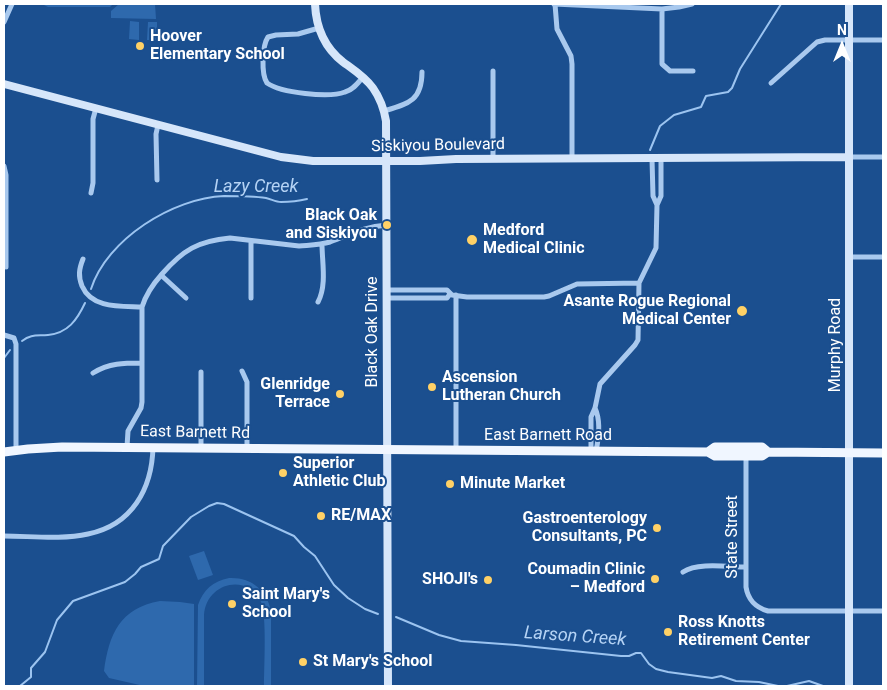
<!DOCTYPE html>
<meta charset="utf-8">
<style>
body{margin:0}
#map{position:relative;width:887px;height:690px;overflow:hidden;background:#1b4f8f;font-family:Roboto,sans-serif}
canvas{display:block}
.frame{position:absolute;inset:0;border:5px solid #fff;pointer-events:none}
.north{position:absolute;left:817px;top:20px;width:50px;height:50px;-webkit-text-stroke:4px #1b4f8f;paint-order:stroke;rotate:0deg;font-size:14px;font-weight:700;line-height:20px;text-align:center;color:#fff}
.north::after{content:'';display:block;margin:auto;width:18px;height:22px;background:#fff;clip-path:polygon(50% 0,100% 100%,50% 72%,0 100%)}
</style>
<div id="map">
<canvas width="887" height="690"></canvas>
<div class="frame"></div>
<div class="north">N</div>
</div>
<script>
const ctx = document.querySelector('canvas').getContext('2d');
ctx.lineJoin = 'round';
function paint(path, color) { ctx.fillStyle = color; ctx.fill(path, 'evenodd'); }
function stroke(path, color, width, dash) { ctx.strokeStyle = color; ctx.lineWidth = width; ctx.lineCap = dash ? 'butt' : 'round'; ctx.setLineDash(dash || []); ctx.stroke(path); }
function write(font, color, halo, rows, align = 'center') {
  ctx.font = font + ' Roboto,sans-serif'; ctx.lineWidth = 4; ctx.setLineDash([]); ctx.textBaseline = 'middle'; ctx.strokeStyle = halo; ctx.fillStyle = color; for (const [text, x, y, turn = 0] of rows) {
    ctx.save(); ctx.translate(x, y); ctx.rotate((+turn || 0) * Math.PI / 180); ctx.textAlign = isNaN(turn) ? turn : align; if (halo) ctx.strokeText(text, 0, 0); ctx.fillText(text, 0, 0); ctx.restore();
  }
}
const green = new Path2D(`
 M42,4H113L110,7H48Z
 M119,4H155L156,19L111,18V11Z
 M130,21L139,22V40L129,39Z
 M148,22H157V40H147Z
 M204,551L213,575L198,580L189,556Z
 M229,578C251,577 267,590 271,611V686H264C264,668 267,615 261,602C247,572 206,583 204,615V686H197L198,605C203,590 213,581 229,578Z
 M160,601L180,602L194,604V685L192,686H144L109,678L104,671C109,634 120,608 160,601Z`);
const stream = new Path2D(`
 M650,150L660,126L674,115L701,107L706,96L728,92L732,88L740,69L781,4
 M91,289C107,239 173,198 224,196C238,196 253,196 266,198C271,199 276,202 281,202C290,202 299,201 307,199
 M22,341C31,334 37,336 48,335C68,333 77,320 85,303
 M4,358L10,350
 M396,617L439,635L461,641L516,645L621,656H629L636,653H641L649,664L656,669L668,672L712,678L721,676L736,681L759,682L778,686
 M20,686L31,677V668L45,652L57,620L73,601L125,582L135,574L141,567L159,559L163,546L191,517L209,506L217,503L224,504L294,536L304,547L315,556L334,585L348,598L365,609L378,614
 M787,686L809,681L823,686`);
const street = new Path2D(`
 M554,4L662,9L679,7L692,4
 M555,4L557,29L571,56L572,64V158
 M662,9V64L670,71H693
 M4,22L12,4
 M319,28L298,34L276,35L268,37C262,46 261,74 267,83C281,93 329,98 345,92C353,90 358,83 363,77
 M493,71V158
 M771,83L817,42L825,40H883
 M384,111C408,104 422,101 422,72
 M849,157H883
 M652,159L653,196L657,205
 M4,166L6,175V267
 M157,180L156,134L158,125
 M91,193L93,183V119L96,108
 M850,257H883
 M83,259C79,269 78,276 82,286C92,309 121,306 142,307
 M161,275L186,298
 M387,290H447L452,295L467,297H544L549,296L577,284L639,283
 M251,298V241
 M387,298H447L450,294
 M318,302C327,285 322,262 322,244
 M4,335L14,338L16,344V450
 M242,371L247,382V449
 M201,372V447
 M93,373C109,363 124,363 142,363
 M595,408C601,421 599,437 596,451
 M127,447L128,431L141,408L142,402V307C146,294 153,284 162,274C183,250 198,241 230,238L299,246C310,245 320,245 330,242C352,234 362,227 387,225
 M456,450V295
 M591,451V417L595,408L600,384L635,345L638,340L639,283L656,248L657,205L661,196V159
 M746,456V587C748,600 755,607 768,611H883
 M4,536C30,536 62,540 88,534C132,525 152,489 153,447
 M683,572C698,562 728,567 746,567`);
const secondary = new Path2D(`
 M315,4C316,27 325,48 343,62C354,70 365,77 373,88C380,98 384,109 386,121L388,686
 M4,84L281,157L313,161H420L456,159L849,157
 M849,686V4`);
const primary = new Path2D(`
 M4,452L28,449L62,447L708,452L715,456H762L768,452L883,453
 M708,452L715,447H762L768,452`);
const markers = [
 [140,46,5,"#ffd166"],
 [387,225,5,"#ffd166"],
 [472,240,6,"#ffd166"],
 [742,311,6,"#ffd166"],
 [432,387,5,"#ffd166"],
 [340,394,5,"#ffd166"],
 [283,473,5,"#ffd166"],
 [450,484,5,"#ffd166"],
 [321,516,5,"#ffd166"],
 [657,528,5,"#ffd166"],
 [655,579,5,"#ffd166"],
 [488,580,5,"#ffd166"],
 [232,604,5,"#ffd166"],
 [668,632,5,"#ffd166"],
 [303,662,5,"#ffd166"]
];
const poiNames = [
 ["Hoover",150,37],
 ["Elementary School",150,55],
 ["Black Oak",377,216,"right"],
 ["and Siskiyou",377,234,"right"],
 ["Medford",483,231],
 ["Medical Clinic",483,249],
 ["Asante Rogue Regional",731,302,"right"],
 ["Medical Center",731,320,"right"],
 ["Ascension",442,378],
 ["Lutheran Church",442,396],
 ["Glenridge",330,385,"right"],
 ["Terrace",330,403,"right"],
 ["Superior",293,464],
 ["Athletic Club",293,482],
 ["Minute Market",460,484],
 ["RE/MAX",331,516],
 ["Gastroenterology",647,519,"right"],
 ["Consultants, PC",647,537,"right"],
 ["Coumadin Clinic",645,570,"right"],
 ["– Medford",645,588,"right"],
 ["SHOJI's",478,580,"right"],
 ["Saint Mary's",242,595],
 ["School",242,613],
 ["Ross Knotts",678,623],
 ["Retirement Center",678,641],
 ["St Mary's School",313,662]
];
const streetNames = [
 ["Siskiyou Boulevard",438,146,-1],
 ["Black Oak Drive",373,332,-90],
 ["Murphy Road",836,345,-90],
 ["East Barnett Rd",195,433,1],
 ["East Barnett Road",548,436],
 ["State Street",733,537,-90]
];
const waterNames = [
 ["Lazy Creek",256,187],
 ["Larson Creek",575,637,4]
];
paint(green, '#2e69ad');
stroke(stream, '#9cc4f0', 2);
stroke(street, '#a9c9ee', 5);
stroke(secondary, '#d6e6fa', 8);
stroke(primary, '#f0f6ff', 9);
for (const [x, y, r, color] of markers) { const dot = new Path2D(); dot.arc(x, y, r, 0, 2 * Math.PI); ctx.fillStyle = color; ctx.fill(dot); stroke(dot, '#1b4f8f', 2); }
write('bold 16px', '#fff', '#1b4f8f', poiNames, 'left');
write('16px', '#fff', '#1b4f8f', streetNames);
write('italic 18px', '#b5d3f5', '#1b4f8f', waterNames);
</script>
